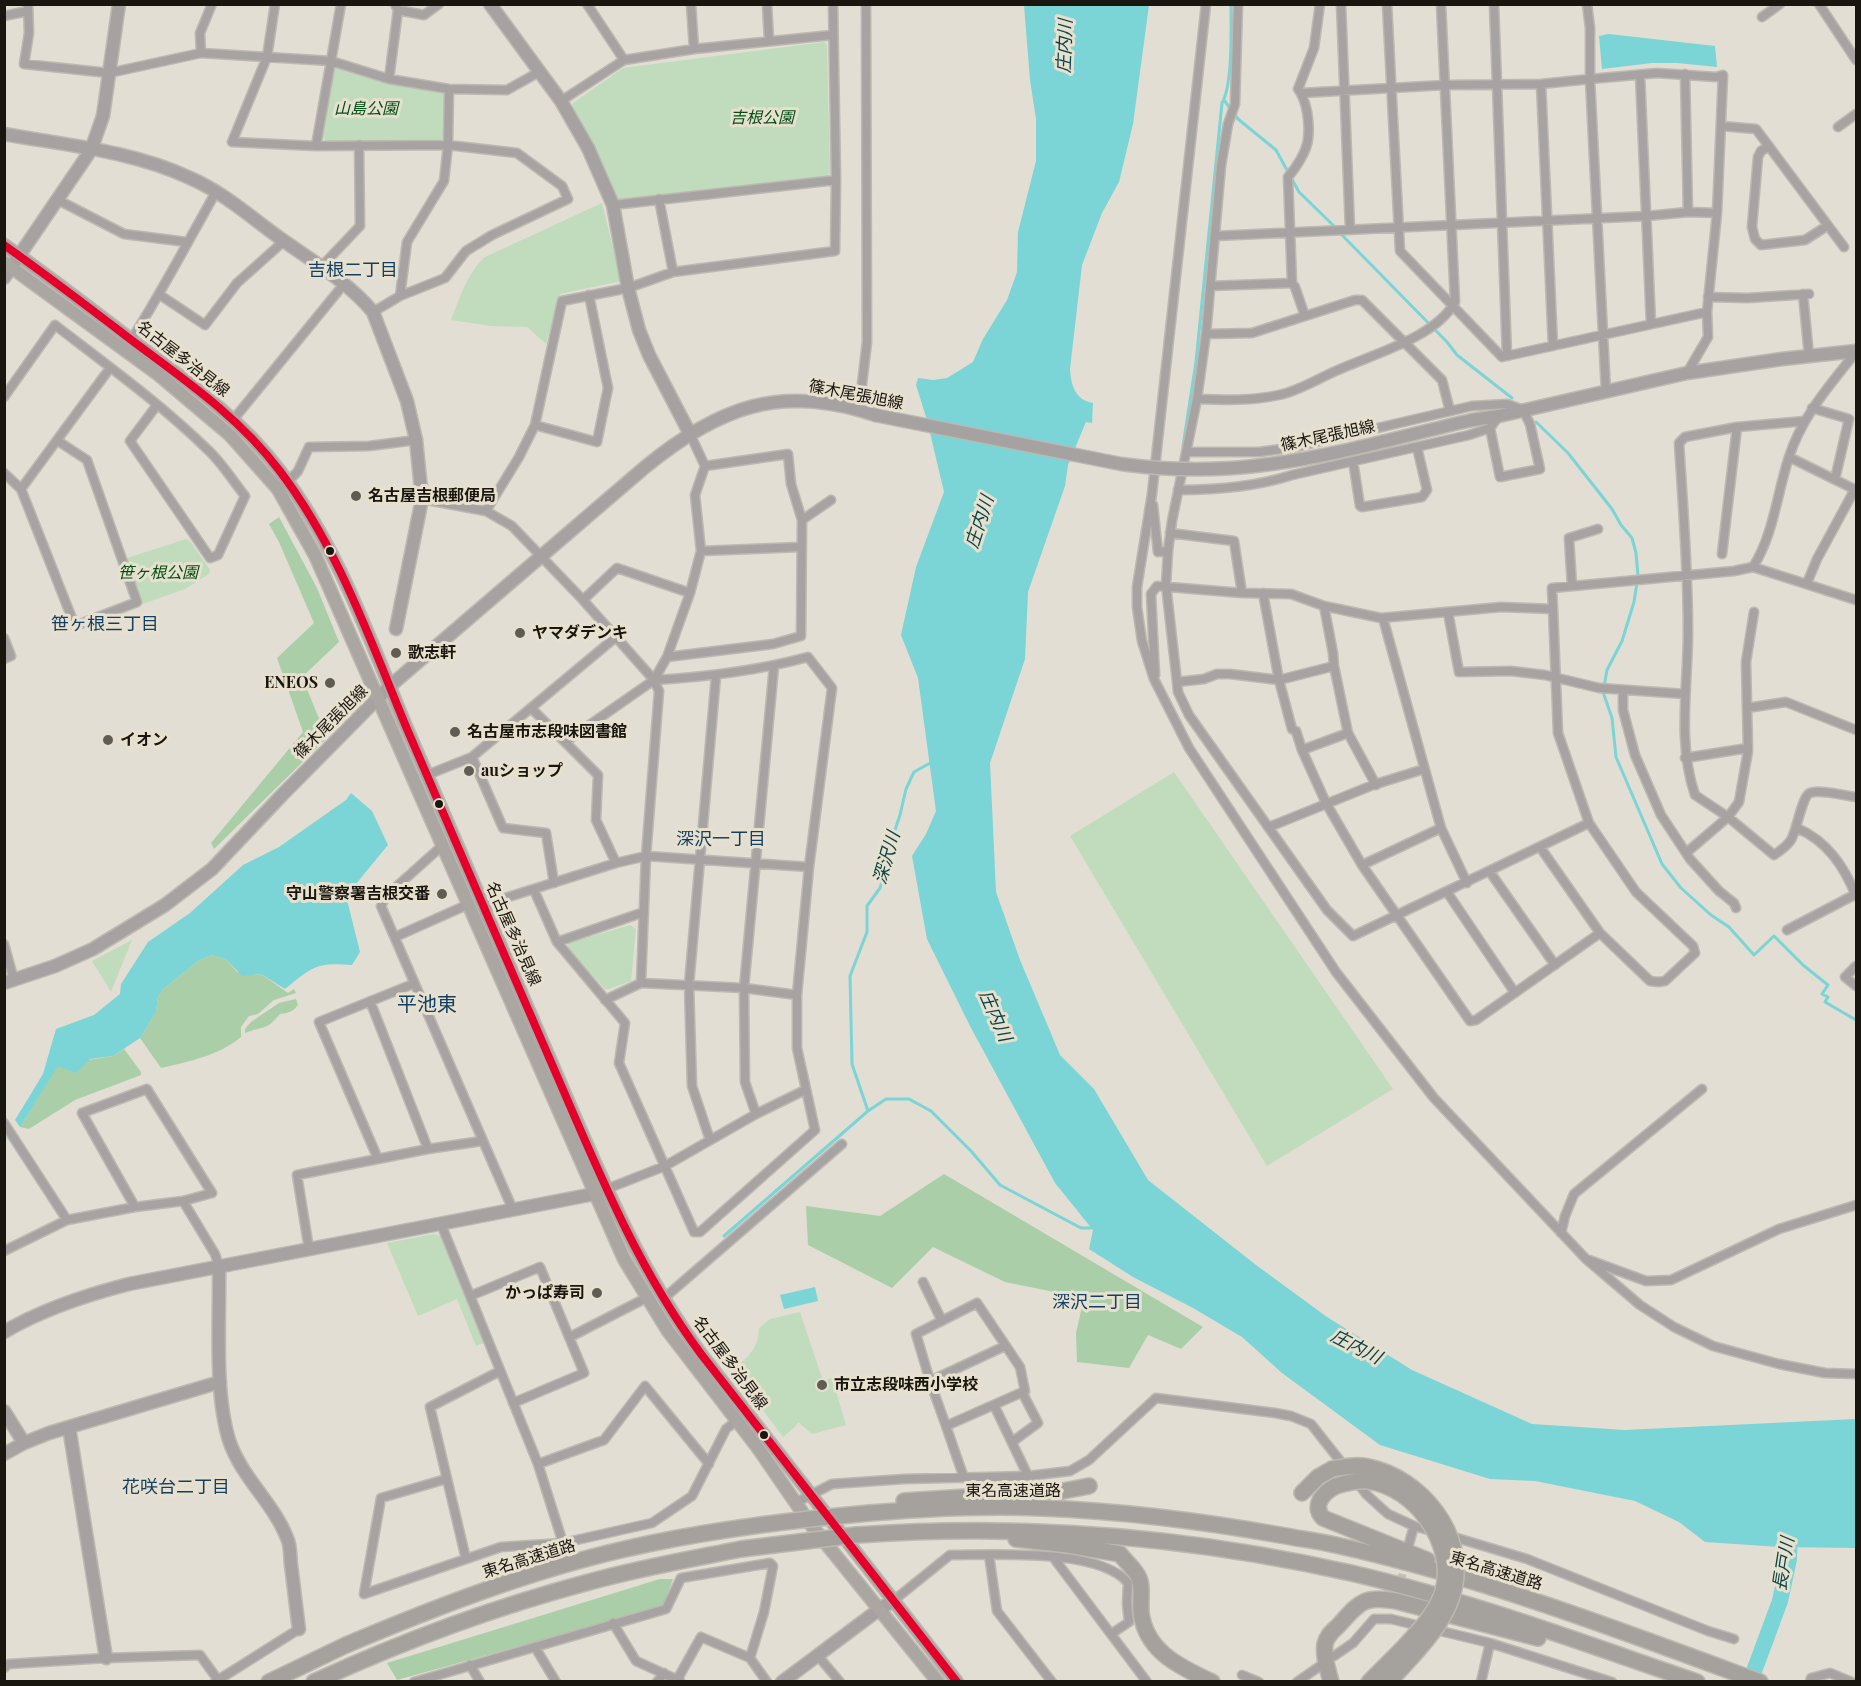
<!DOCTYPE html>
<meta charset="utf-8">
<style>
body{margin:0}
#map{position:relative;width:1861px;height:1686px;overflow:hidden;background:#e2ded4;font-family:"Playfair Display",serif}
canvas{display:block}
.frame{position:absolute;inset:0;border:6px solid #18160f;pointer-events:none}
</style>
<div id="map">
<canvas width="1861" height="1686"></canvas>
<div class="frame"></div>
</div>
<script>
const ctx = document.querySelector('canvas').getContext('2d');
ctx.lineJoin = 'round';
function paint(path, color) { ctx.fillStyle = color; ctx.fill(path, 'evenodd'); }
function stroke(path, color, width, dash) { ctx.strokeStyle = color; ctx.lineWidth = width; ctx.lineCap = dash ? 'butt' : 'round'; ctx.setLineDash(dash || []); ctx.stroke(path); }
function write(font, color, halo, rows, align = 'center') {
  ctx.font = font + ' "Playfair Display","Noto Sans JP",serif'; ctx.lineWidth = 6; ctx.setLineDash([]); ctx.textBaseline = 'middle'; ctx.strokeStyle = halo; ctx.fillStyle = color; for (const [text, x, y, turn = 0] of rows) {
    ctx.save(); ctx.translate(x, y); ctx.rotate((+turn || 0) * Math.PI / 180); ctx.textAlign = isNaN(turn) ? turn : align; if (halo) ctx.strokeText(text, 0, 0); ctx.fillText(text, 0, 0); ctx.restore();
  }
}
const green = new Path2D(`
 M824,42L827,45L830,173L825,178L620,202L616,199L594,144L572,108L573,103L623,68Z
 M336,67L444,90L447,94L443,138L440,141H327L323,138L333,70Z
 M602,203L621,281L560,294L546,344L527,327L491,326L451,320C460,298 467,273 485,257Z
 M186,539L190,541L210,570L209,574L185,589L140,605L126,562L127,558Z
 M1174,772L1393,1089L1267,1166L1070,836Z
 M630,925L636,929L631,981L609,989H605L567,949L569,943Z
 M132,940L111,992L92,961Z
 M434,1234L440,1236L484,1343L476,1346L457,1299L418,1316L387,1243Z
 M800,1312L823,1381L832,1378L846,1425L812,1434L798,1422L795,1427L783,1437L744,1385L750,1380L740,1363C752,1355 759,1343 759,1328L770,1319Z`);
const forest = new Path2D(`
 M279,517L317,588L339,642L302,677L327,738L214,849L211,843L303,732L277,658L314,623L279,542L269,524Z
 M211,955L226,959L237,972L253,975L261,974L288,993L294,989L296,993L274,1000L258,1014L249,1016L241,1027V1037C218,1056 190,1061 161,1068L140,1038L156,1012L158,997L162,990L198,961Z
 M296,999L298,1005C293,1012 288,1013 280,1014C265,1032 264,1025 245,1033V1029L251,1022L279,1003Z
 M124,1049L141,1072V1075L75,1100L29,1129L20,1127L58,1065L113,1056Z
 M944,1174L1203,1327L1181,1349L1148,1335L1129,1368L1077,1362L1076,1333L1084,1298L1005,1282L933,1247L892,1288L808,1245L806,1206L880,1216Z
 M660,1579H673L665,1601L660,1607L397,1680L387,1663Z`);
const water = new Path2D(`
 M1024,5H1149L1133,124L1119,182L1102,213L1082,265L1070,369C1071,385 1075,400 1093,403L1092,423L1086,422L1068,465L1065,486L1028,592L1025,659L990,763L996,892L1020,960L1060,1055L1094,1089L1148,1180L1256,1265L1327,1317L1412,1370L1532,1424L1625,1430L1856,1419V1548L1780,1547L1705,1542L1679,1522L1635,1501L1535,1481L1490,1479L1380,1445L1282,1373L1242,1337L1193,1308L1133,1277L1089,1249L1093,1230L1055,1183L970,1026L927,939L912,856L926,834L936,811L918,678L901,635L916,567L944,492L927,420L916,385L918,378L933,380L947,378L973,362L983,339L1007,300L1017,272L1018,232L1036,161V119L1030,80Z
 M1609,34L1715,46L1717,67L1677,63H1652L1602,69L1599,36Z
 M351,793L372,811L388,845L346,896L360,952L352,965C316,962 312,967 285,989L261,974L242,976L226,959L211,955L198,961L162,990L158,997L156,1012L140,1038L113,1056L90,1059L76,1073L58,1066L20,1127L15,1120L43,1074L56,1029L94,1015L120,994L121,984L148,942L190,913L243,865L279,847L346,800Z
 M815,1287L818,1301L784,1309L780,1295Z`);
const stream = new Path2D(`
 M1224,100L1238,119L1276,150L1299,192L1336,228
 M1340,233L1447,342L1457,355L1512,398
 M1536,422L1568,453L1612,509L1621,525L1632,538L1636,553L1638,576L1634,602L1622,641L1607,670L1603,692L1612,718L1616,757L1662,864L1681,888L1711,915L1729,927L1754,955L1774,936L1803,965L1828,985L1822,994L1828,997L1825,1002L1856,1020
 M1183,446L1196,362L1222,103C1233,84 1231,28 1231,4
 M868,1111L886,1099H909L931,1111L971,1151L1000,1185L1081,1228H1091
 M4,1139H5
 M724,1236L868,1111L852,1064L850,976L867,932V906L880,888L887,866L893,836L900,815L906,789L914,772L932,762`);
const river = new Path2D(`
 M1750,1682L1780,1601L1789,1559L1790,1526`);
const streetTunnel = new Path2D(`
 M1395,1605L1406,1559`);
const street = new Path2D(`
 M28,4L29,33L24,64L109,73L201,53L331,61L389,79L449,89L507,90L539,72
 M275,4L267,57L232,142L316,146L448,145L517,153L562,186L568,199L492,235L466,251L445,278L400,296L373,312
 M587,4L624,60
 M691,4L694,49
 M767,4L769,41
 M1206,4L1152,494L1137,587V607L1142,641L1154,679L1189,748L1336,972L1434,1098L1586,1259L1640,1305L1674,1327L1713,1346L1779,1364L1825,1373L1856,1374
 M1238,4L1235,104L1228,124L1221,166L1206,334L1197,399L1172,521L1168,551L1166,585L1177,682L1204,679L1217,674H1230L1279,680L1334,666L1333,653L1324,606
 M1341,4L1350,229
 M1387,4L1400,251L1502,357L1707,312
 M1494,4L1507,356
 M1587,4L1590,28V79L1657,73L1716,77L1723,75L1717,213L1707,312L1708,337L1687,373
 M1819,4L1856,60
 M398,10L424,15L439,4
 M4,16L28,11
 M1762,17L1780,4
 M201,53L200,33L212,4
 M1685,74L1688,212
 M1640,75L1651,324
 M389,79L398,10L395,4
 M1541,84L1553,346
 M1302,93L1445,85L1541,84L1590,79L1606,392
 M561,101L624,60L694,49L832,35
 M1721,126L1756,129L1844,247
 M1838,127L1856,114
 M316,146L341,4
 M1769,146L1761,151L1758,157L1752,227L1755,239L1761,245L1805,240L1827,226
 M659,199L673,272
 M58,200L124,234L187,242
 M613,205L836,180
 M1215,236L1647,216L1688,212L1717,213
 M321,267L360,226L359,145
 M1210,286L1292,283
 M1803,294L1809,356
 M160,295L205,325L237,283L284,241
 M400,296L407,242L444,181L448,145L449,89
 M1708,297L1748,298L1809,294
 M1305,316L1295,287L1292,283L1288,177C1296,168 1307,151 1308,139C1310,124 1307,100 1298,89L1314,48L1320,4
 M1206,334L1252,333L1355,300H1362L1442,380L1450,411
 M131,340C162,292 188,241 216,192
 M4,397L55,325C107,365 161,404 208,450C222,463 233,481 245,496L218,555L210,558L130,441L157,405
 M1197,399C1224,400 1252,401 1279,395C1299,391 1319,378 1338,370C1373,354 1435,338 1455,302L1441,4
 M1812,408L1849,419L1835,479
 M859,409L867,342L866,4
 M233,420L344,284
 M1805,421L1737,427L1685,437L1679,443C1683,506 1688,568 1688,631C1688,686 1677,742 1695,795L1728,817L1774,855C1780,851 1787,846 1791,840C1797,830 1802,796 1810,793C1819,789 1846,796 1856,797
 M535,425L597,442L608,388L589,295
 M1187,452H1259L1296,447L1472,406L1507,404L1523,410L1530,424L1540,469L1500,477L1490,428
 M1789,457L1856,490
 M1353,461L1360,506L1362,507L1422,497L1427,490L1417,447
 M4,473L21,489L75,626L137,602L87,460L58,441
 M288,482L298,471L309,447L369,446L416,440
 M21,489L110,368
 M1178,490C1217,490 1255,487 1292,475L1469,435L1490,428L1499,416
 M422,499L486,511L512,526L583,600L654,680L659,691L646,856L641,983
 M1153,505L1158,552L1168,551
 M486,511L519,457L535,425L562,301L628,288L673,272L835,251L836,180L833,4
 M802,520L831,500
 M1170,533L1234,541L1242,593
 M701,551L800,547
 M1722,554L1737,427
 M1753,567L1856,600
 M1807,583L1817,559L1855,489
 M1572,586L1569,538L1598,529
 M1263,593L1279,680L1292,729L1296,731L1302,750L1348,733L1334,666
 M583,600L617,568L690,593
 M1448,612L1459,672L1511,671L1545,675L1599,688L1685,694
 M1383,618L1441,828L1467,883
 M4,638L11,656L4,659
 M667,657L773,644L801,636L802,520L791,484L788,454L705,466
 M1155,675L1151,594L1157,586L1242,593L1291,594L1324,606L1381,618L1501,607L1553,609L1552,588L1734,571L1753,567C1774,534 1777,493 1789,457C1802,416 1830,385 1856,352
 M1177,682L1178,692L1189,715L1327,910L1353,936L1589,823
 M1623,690V710L1635,755L1661,815L1690,859L1719,891L1734,903L1736,908
 M531,708L598,775L596,820L616,863
 M1747,708L1786,702L1856,730
 M1348,733L1376,785
 M565,742L654,680L667,657L690,593L701,551L695,495L705,466L690,434
 M1302,750L1326,803L1362,865L1470,1021L1476,1020L1600,933
 M472,757L503,828L546,833L554,883
 M1685,758L1748,748
 M427,775L472,757L616,637
 M1269,827L1373,785L1424,769
 M1797,828C1827,841 1844,866 1856,896
 M443,845L386,896L381,906L513,1210
 M1540,847L1600,933L1650,981L1658,982L1665,981L1695,953L1693,946L1636,892L1589,823L1558,733L1553,609
 M1686,853L1728,817L1739,802L1748,751L1746,662L1754,612
 M1362,865L1441,828
 M1490,872L1555,965
 M534,890L557,942L625,1023L619,1063L694,1232H700L815,1130L797,1048V995L809,867L832,688L808,657C756,671 708,677 654,680
 M1447,892L1515,993
 M483,905L616,863L646,856L809,867
 M1787,930L1856,894
 M395,937L469,904
 M557,942L644,912
 M4,944L14,980
 M1856,966L1845,977L1856,986
 M605,1000L641,983L744,988L797,995
 M370,1001L428,1149
 M756,1114L745,1082L744,988L774,666
 M4,1123L67,1220
 M710,1140L692,1086L689,985L716,676
 M378,1159L319,1022L413,984
 M594,1194L665,1166L756,1114L805,1090
 M183,1201L215,1254L219,1266
 M441,1224L538,1464L563,1543
 M1561,1233L1565,1216L1574,1194L1702,1089
 M309,1249L297,1175L428,1149L482,1141
 M4,1251L67,1220L135,1207L183,1201L212,1193L147,1089L82,1113L135,1207
 M1589,1260L1646,1281L1671,1280L1779,1229L1856,1205
 M923,1282L942,1321
 M470,1296L540,1267L584,1373L513,1403
 M663,1299L842,1144
 M570,1337L646,1298
 M930,1381L1005,1346
 M994,1405L1028,1476
 M946,1426L930,1381L916,1334L977,1303L1020,1367L1025,1391L946,1426L964,1478
 M1012,1442L1038,1423L1022,1392
 M538,1464L604,1440L645,1386L709,1464
 M446,1479L381,1498L364,1594L501,1547L563,1543L652,1523L692,1496L726,1429L736,1421
 M795,1503L832,1484L904,1479L1028,1476L1070,1471L1089,1460L1156,1398L1275,1413L1291,1416L1311,1424L1367,1495L1388,1514L1414,1526L1435,1532
 M1447,1535L1527,1559L1708,1631L1734,1639
 M1409,1544L1414,1526
 M989,1555L997,1611L1052,1682
 M1053,1557L1147,1682
 M466,1559L430,1407L500,1371
 M893,1601L950,1555C993,1555 1100,1548 1128,1583L1127,1604L1129,1622L1111,1634
 M613,1623L636,1661L680,1681
 M535,1647L556,1682
 M818,1656L840,1682
 M1334,1656L1353,1643L1374,1619H1391L1490,1643L1612,1682
 M470,1665L480,1682
 M4,1668L9,1664L106,1658L200,1655L218,1680
 M1242,1675L1259,1682
 M677,1680L701,1637L750,1658L767,1682
 M215,1682L299,1629
 M414,1682L666,1609L681,1578L770,1563L773,1566L764,1612L750,1658
 M657,1682L664,1673
 M1297,1682L1320,1666
 M1481,1682L1490,1643
 M1810,1682L1811,1678L1830,1673L1852,1682`);
const secondary = new Path2D(`
 M490,4L561,101L588,148L613,205L628,288L639,330L649,355L690,434
 M4,134C66,145 133,151 190,178C225,193 254,220 284,241C315,263 349,283 373,312L407,401L416,440L422,499L396,629
 M4,278L91,150L103,116L119,4
 M1472,420L1499,416L1687,373L1782,359L1856,351
 M4,983L55,966L93,949L165,905L212,869L283,794L390,686L644,468C718,407 781,383 875,415
 M219,1266C220,1319 214,1391 229,1440C241,1477 273,1502 287,1538C291,1546 290,1557 291,1565C294,1587 296,1608 299,1629
 M4,1332C43,1309 86,1295 129,1284L594,1194
 M4,1411L24,1443
 M69,1427L106,1658
 M4,1454L24,1443L49,1433L220,1382
 M782,1682L881,1608L893,1601`);
const primary = new Path2D(`
 M4,245C48,276 91,309 134,342C185,380 240,418 279,470C338,547 370,640 407,729C454,840 503,951 551,1062C595,1163 635,1265 701,1354L957,1682
 M4,262L159,375L230,435L278,489L315,555L624,1259L668,1331L758,1448L811,1525L938,1682`);
const highway = new Path2D(`
 M1336,1486C1324,1492 1311,1505 1323,1518L1427,1560
 M1302,1493L1318,1477L1332,1469
 M904,1501L1063,1491L1089,1486
 M849,1515C913,1509 978,1505 1042,1508C1122,1511 1201,1521 1280,1535C1300,1539 1320,1541 1340,1546C1483,1578 1622,1631 1760,1682
 M856,1535C1022,1523 1188,1536 1351,1573C1468,1600 1583,1643 1697,1682
 M1016,1539L1068,1545L1120,1554C1126,1562 1138,1572 1140,1581C1143,1593 1139,1606 1142,1618C1149,1653 1182,1668 1212,1682
 M269,1682L346,1645
 M314,1682C403,1641 495,1607 589,1582C639,1568 691,1559 741,1549
 M1331,1682C1328,1670 1323,1656 1325,1644C1327,1635 1333,1631 1339,1625C1359,1603 1363,1595 1396,1601L1538,1638
 M1369,1682L1400,1651
 M1389,1682L1411,1658`);
const secondaryBridge = new Path2D(`
 M875,415L1121,464C1171,471 1221,471 1271,464C1339,455 1406,435 1472,420`);
const highwayBridge = new Path2D(`
 M1332,1469C1344,1467 1357,1464 1369,1467C1421,1478 1467,1534 1454,1589C1448,1616 1429,1638 1411,1658
 M1336,1486C1346,1483 1357,1480 1368,1481C1415,1487 1456,1544 1443,1591C1436,1614 1417,1633 1400,1651
 M741,1549L856,1535
 M346,1645C436,1607 529,1571 625,1549C699,1532 774,1522 849,1515`);
const bus1 = new Path2D(`
 M4,245C48,276 91,309 134,342C185,380 240,418 279,470C338,547 370,640 407,729C454,840 503,951 551,1062C595,1163 635,1265 701,1354L957,1682`);
const markers = [
 [356,496,6,"#5f5c54"],
 [330,551,5,"#18160f"],
 [520,633,6,"#5f5c54"],
 [396,653,6,"#5f5c54"],
 [330,683,6,"#5f5c54"],
 [455,732,6,"#5f5c54"],
 [108,740,6,"#5f5c54"],
 [469,771,6,"#5f5c54"],
 [439,804,5,"#18160f"],
 [442,894,6,"#5f5c54"],
 [597,1293,6,"#5f5c54"],
 [822,1385,6,"#5f5c54"],
 [764,1435,5,"#18160f"]
];
const parkNames = [
 ["山島公園",366,109],
 ["吉根公園",762,118],
 ["笹ヶ根公園",158,573]
];
const streetNames = [
 ["名古屋多治見線",183,359,38],
 ["篠木尾張旭線",856,395,11],
 ["篠木尾張旭線",1328,436,-12],
 ["篠木尾張旭線",331,722,-45],
 ["名古屋多治見線",513,934,66],
 ["名古屋多治見線",730,1363,53],
 ["東名高速道路",1013,1491],
 ["東名高速道路",529,1559,-17],
 ["東名高速道路",1496,1571,17]
];
const poiNames = [
 ["名古屋吉根郵便局",368,496],
 ["ヤマダデンキ",532,633],
 ["歌志軒",408,653],
 ["ENEOS",318,683,"right"],
 ["名古屋市志段味図書館",467,732],
 ["イオン",120,740],
 ["auショップ",481,771],
 ["守山警察署吉根交番",430,894,"right"],
 ["かっぱ寿司",585,1293,"right"],
 ["市立志段味西小学校",834,1385]
];
const waterNames = [
 ["庄内川",1065,46,-88],
 ["庄内川",980,522,-72],
 ["深沢川",887,858,-74],
 ["庄内川",995,1016,66],
 ["庄内川",1356,1347,27],
 ["長戸川",1784,1564,-81]
];
const neighbourhoodNames = [
 ["吉根二丁目",353,270],
 ["笹ヶ根三丁目",105,624],
 ["深沢一丁目",721,839],
 ["深沢二丁目",1097,1302],
 ["花咲台二丁目",176,1487]
];
const quarterNames = [
 ["平池東",427,1005]
];
paint(green, '#c0dcbc');
paint(forest, '#aacea7');
paint(water, '#7bd4d5');
stroke(stream, '#7bd4d5', 3);
stroke(river, '#7bd4d5', 16);
stroke(streetTunnel, '#c4c0b6', 8, [8, 4]);
stroke(street, '#bdb9b1', 11);
stroke(secondary, '#bdb9b1', 15);
stroke(primary, '#bdb9b1', 15);
stroke(highway, '#bdb9b1', 18);
stroke(street, '#a7a3a3', 8);
stroke(secondary, '#a6a2a1', 12);
stroke(primary, '#aaa6a2', 12);
stroke(highway, '#a5a19d', 15);
stroke(secondaryBridge, '#bdb9b1', 15, []);
stroke(highwayBridge, '#bdb9b1', 18, []);
stroke(secondaryBridge, '#a6a2a1', 12);
stroke(highwayBridge, '#a5a19d', 15);
stroke(bus1, '#e4002b', 8);
for (const [x, y, r, color] of markers) { const dot = new Path2D(); dot.arc(x, y, r, 0, 2 * Math.PI); ctx.fillStyle = color; ctx.fill(dot); stroke(dot, '#e8e0ce', 2); }
write('italic 16px', '#004f15', '#e8e0ce', parkNames);
write('16px', '#18160f', '#e8e0ce', streetNames);
write('bold 16px', '#18160f', '#e8e0ce', poiNames, 'left');
write('italic 18px', '#084447', '#e8e0ce', waterNames);
write('18px', '#123f64', '#e8e0ce', neighbourhoodNames);
write('20px', '#123f64', '#e8e0ce', quarterNames);
</script>
